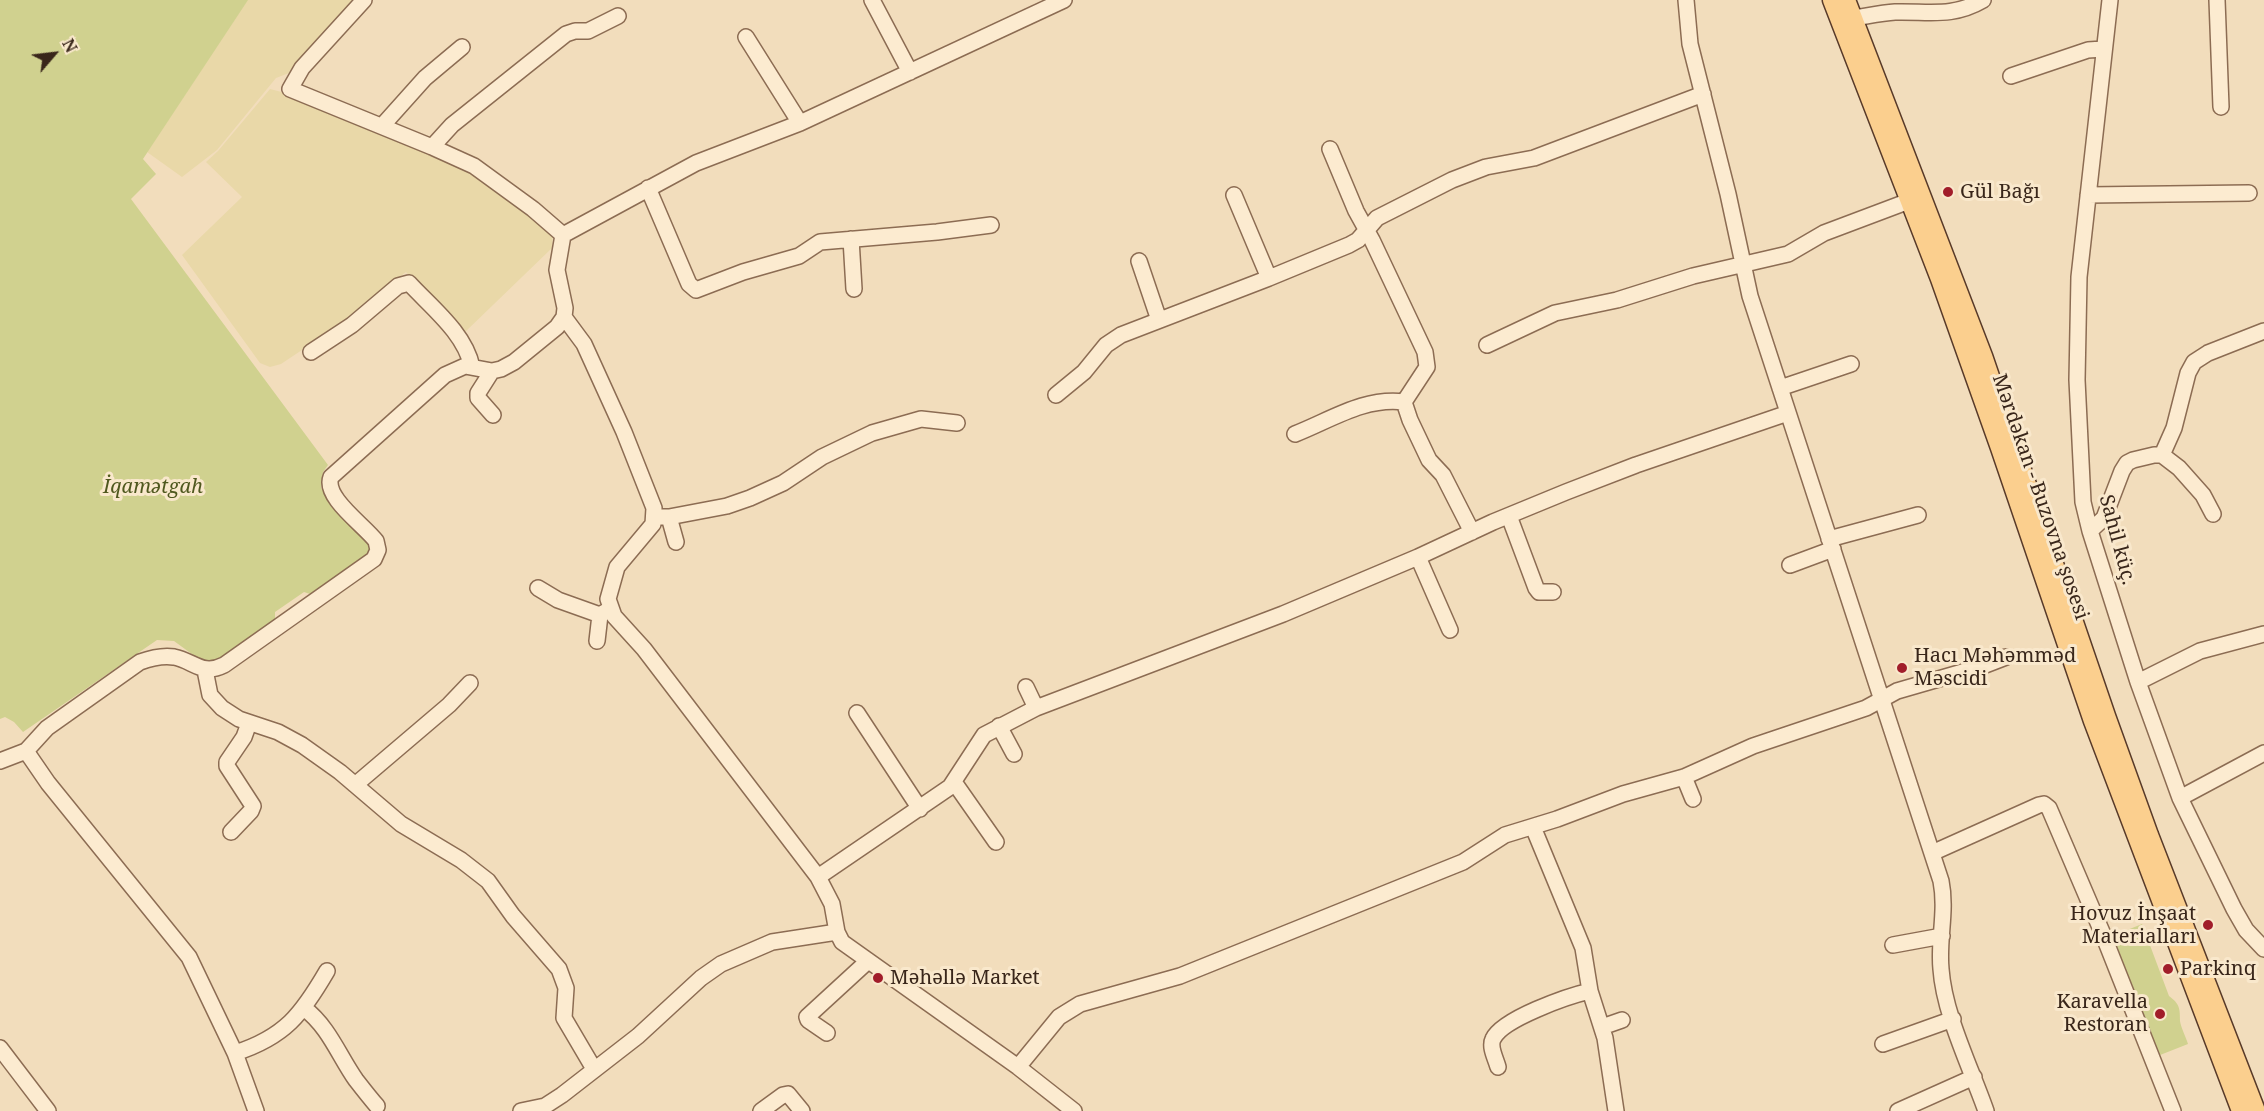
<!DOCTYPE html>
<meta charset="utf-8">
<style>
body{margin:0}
#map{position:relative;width:2264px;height:1111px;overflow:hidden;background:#f2ddbc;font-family:"Noto Serif",serif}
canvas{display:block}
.north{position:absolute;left:24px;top:24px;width:60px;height:60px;-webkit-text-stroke:4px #f9e8cc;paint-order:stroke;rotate:62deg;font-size:16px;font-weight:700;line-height:24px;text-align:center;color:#39261a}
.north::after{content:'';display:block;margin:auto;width:21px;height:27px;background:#39261a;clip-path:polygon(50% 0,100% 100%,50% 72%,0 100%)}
</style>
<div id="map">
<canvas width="2264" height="1111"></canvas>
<div class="north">N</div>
</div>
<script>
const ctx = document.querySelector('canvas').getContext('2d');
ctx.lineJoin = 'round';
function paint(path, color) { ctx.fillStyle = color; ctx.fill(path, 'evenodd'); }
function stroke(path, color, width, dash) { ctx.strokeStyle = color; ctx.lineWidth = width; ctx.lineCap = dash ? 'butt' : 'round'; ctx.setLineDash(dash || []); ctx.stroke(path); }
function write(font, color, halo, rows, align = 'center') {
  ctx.font = font + ' "Noto Serif",serif'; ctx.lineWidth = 6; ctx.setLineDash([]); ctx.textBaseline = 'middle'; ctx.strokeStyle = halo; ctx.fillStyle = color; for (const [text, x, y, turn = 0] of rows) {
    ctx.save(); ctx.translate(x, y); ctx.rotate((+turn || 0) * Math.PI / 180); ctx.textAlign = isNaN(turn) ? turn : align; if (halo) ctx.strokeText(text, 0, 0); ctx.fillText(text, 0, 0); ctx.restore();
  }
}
const farmland = new Path2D(`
 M247,0H355L289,73L276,78L217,150L182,177L147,152Z
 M270,89L293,95L475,175L553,233L552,248L464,333L406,272L338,326L281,364L270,367L260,363L182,255L242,197L206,162L218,151Z`);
const green = new Path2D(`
 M0,0H248L143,159L156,174L131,199L328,465L323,472L321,488L373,547L372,553L313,595L304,592L275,612V622L218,661L200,660L174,641L157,640L23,732L14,722L5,717L0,719Z
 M2142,924L2169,996C2180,1004 2180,1009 2180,1021C2181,1028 2186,1037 2188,1044L2155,1057L2110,937Z`);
const minor = new Path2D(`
 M364,0L302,68L290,89L432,147L474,166L533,209L563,235
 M872,0L910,72
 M1686,0L1690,44L1728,194L1750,296L1941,881C1947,911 1938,940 1941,969C1944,1014 1971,1068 1986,1111
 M2110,0L2079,277L2077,380L2083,502L2090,531L2138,682L2180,798L2234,909L2246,930L2264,949
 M2217,0L2221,107
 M1853,18C1867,16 1881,13 1895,12C1929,11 1952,18 1983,0
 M746,37L800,123
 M2011,76L2088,50L2103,49
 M382,126L425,78L462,47
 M432,147L452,125L566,34L575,31H588L618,16
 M1330,149L1356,211L1372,240L1425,352L1427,367L1404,402L1410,420L1429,460L1443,475L1472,532
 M648,188L689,284L696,290L743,272L799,256L820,242L937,232L991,225
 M1234,195L1269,278
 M2088,195L2249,193
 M563,235L696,163L800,123L1064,0
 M851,239L854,289
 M1139,261L1159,320
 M564,317L584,344L624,432L654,508L653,524L617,567L608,599L614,616L644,649L818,877L832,904L837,932L842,942L1018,1067L1074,1111
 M1487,345L1555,313L1617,300L1693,276L1788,254L1824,233L1909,201
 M311,352L352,325L398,286L409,283C431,307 465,333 472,367
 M492,371L478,393V398L493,415
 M1780,388L1851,364
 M1056,395L1084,372L1106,345L1121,335L1269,278L1349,245L1358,240L1377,218L1452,180L1486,167L1534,158L1703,94
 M1295,434C1331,420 1364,397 1404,402
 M2162,455L2174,428L2188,373L2194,362L2208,353L2264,331
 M1509,516L1536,588L1539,592H1553
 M654,517H669L727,506L750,498L783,483L822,457L872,433L921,419L957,423
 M669,517L676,542
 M2090,531L2104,518L2122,471L2127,463L2133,460L2154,455H2162L2179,468L2203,495L2213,514
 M1829,539L1918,515
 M1418,557L1450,630
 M1790,565L1833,549
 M538,588L558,600L600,615L610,609
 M597,641L600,615
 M205,670L210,695L222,708L239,719L278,732L302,745L340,772L401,824L461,860L488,881L513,916L559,969L566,988L564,1018L594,1069
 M2138,682L2200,651L2264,634
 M1026,687L1036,708
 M857,713L920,809
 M999,726L1014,754
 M26,751L48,783L189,957L235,1053L256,1111
 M0,761L26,751L47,728L140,662C151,658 162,655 174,657C194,661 202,676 224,665L374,559L378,550L376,541C364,525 323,497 331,477L445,375L465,366L492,371L501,369L514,362L557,327L564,317L565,308L557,270L563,235
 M1684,777L1693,799
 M954,782L996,842
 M355,785L449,705L470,683
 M2180,798L2264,753
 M1533,827L1583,948L1590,991L1605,1038L1616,1111
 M231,832L251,811L253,806L227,766V762L244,737L249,723
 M1932,853L2039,805L2044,804L2049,808L2102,932L2173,1111
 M818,877L950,787L984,735L1036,708L1283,614L1418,557L1493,522L1566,492L1636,465L1788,413
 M1893,945L1942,936
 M304,1008C329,1027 339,1056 356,1080C363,1089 370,1098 377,1106
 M1602,1027L1622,1020
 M827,1033L808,1020L807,1017L868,961
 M1883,1044L1953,1019
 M0,1048L48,1111
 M235,1053C285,1037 302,1014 327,971
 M1018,1067L1059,1017L1080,1004L1180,976L1463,862L1505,835L1557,819L1623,794L1684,777L1753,746L1866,708L1897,691L1980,667L2006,657
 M1498,1067C1496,1059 1489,1047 1493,1039C1502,1019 1568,996 1590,991
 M521,1111L545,1106L562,1095L638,1036L701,978L721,964L772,942L837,932
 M761,1111L783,1095L788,1094L802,1111
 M1898,1111L1974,1077`);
const major = new Path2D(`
 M1832,0L1940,279L2000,448L2093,721L2241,1111
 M1846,0L1983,356L2106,716L2149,835L2256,1111`);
const markers = [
 [1948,192,6,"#a11d2a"],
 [1902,668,6,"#a11d2a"],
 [2208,925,6,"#a11d2a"],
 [2168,969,6,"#a11d2a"],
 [878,978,6,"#a11d2a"],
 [2160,1014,6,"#a11d2a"]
];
const poiNames = [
 ["Gül Bağı",1960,192],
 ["Hacı Məhəmməd",1914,656],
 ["Məscidi",1914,679],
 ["Hovuz İnşaat",2196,914,"right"],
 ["Materialları",2196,937,"right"],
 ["Parkinq",2180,969],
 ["Məhəllə Market",890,978],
 ["Karavella",2148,1002,"right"],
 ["Restoran",2148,1025,"right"]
];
const parkNames = [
 ["İqamətgah",153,487]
];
const streetNames = [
 ["Mərdəkan - Buzovna şosesi",2040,497,71],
 ["Sahil küç.",2117,540,75]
];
paint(farmland, '#e9d8a8');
paint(green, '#d0d18f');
stroke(minor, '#8c6c53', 18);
stroke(major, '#583a29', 21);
stroke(minor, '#fcebd0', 15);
stroke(major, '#fbcf8e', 18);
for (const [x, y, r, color] of markers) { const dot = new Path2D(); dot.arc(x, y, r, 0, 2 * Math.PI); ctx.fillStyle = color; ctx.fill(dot); stroke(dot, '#f9e8cc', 2); }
write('20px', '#39261a', '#f9e8cc', poiNames, 'left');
write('italic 20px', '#4f581e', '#f9e8cc', parkNames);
write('20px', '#39261a', '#f9e8cc', streetNames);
</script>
